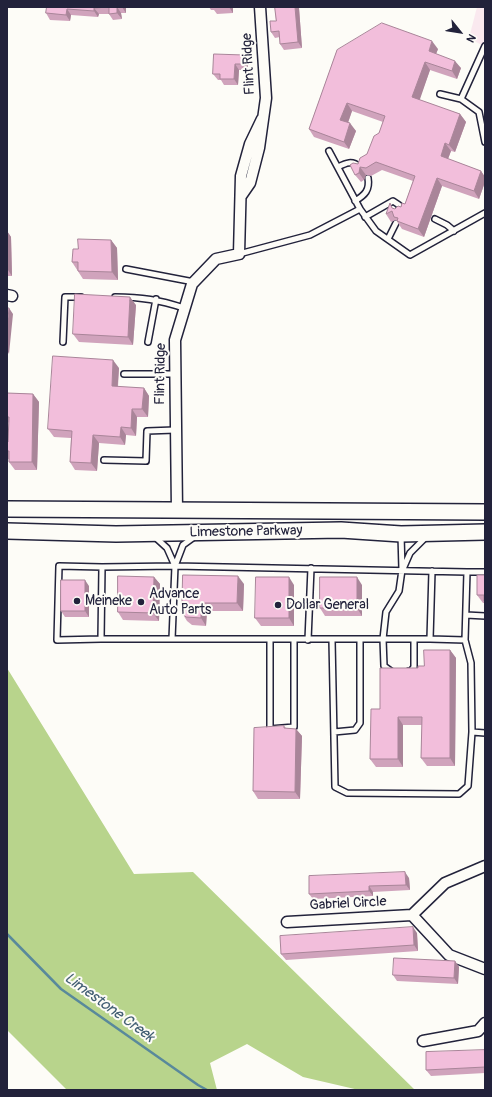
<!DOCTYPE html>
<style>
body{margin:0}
#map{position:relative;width:492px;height:1097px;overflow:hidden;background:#fdfcf7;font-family:Pangolin,sans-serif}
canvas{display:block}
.frame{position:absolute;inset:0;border:8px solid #22223b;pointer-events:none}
.north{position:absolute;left:440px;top:12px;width:40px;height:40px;-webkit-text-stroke:3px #fdfcf7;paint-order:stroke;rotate:120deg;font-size:11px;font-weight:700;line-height:16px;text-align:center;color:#22223b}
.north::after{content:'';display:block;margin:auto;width:14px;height:18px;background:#22223b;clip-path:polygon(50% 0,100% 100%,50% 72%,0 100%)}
</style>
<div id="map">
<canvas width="492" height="1097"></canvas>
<div class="frame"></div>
<div class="north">N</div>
</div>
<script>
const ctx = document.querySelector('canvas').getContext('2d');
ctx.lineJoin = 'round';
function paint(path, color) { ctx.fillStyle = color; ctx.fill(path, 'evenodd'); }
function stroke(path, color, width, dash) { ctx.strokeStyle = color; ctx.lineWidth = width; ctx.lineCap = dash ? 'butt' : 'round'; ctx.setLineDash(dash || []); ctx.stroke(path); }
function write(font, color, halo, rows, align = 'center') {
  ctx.font = font + ' Pangolin,sans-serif'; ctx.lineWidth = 4; ctx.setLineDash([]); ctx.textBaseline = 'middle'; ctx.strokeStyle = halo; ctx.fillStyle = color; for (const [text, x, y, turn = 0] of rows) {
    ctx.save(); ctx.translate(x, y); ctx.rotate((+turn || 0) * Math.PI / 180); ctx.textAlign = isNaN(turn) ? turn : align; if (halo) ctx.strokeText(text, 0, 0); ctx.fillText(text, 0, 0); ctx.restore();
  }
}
const built = new Path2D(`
 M477,7H485V47L469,38Z`);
const green = new Path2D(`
 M7,668L134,874L193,872L415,1090H359L303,1077L247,1044L210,1063L217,1090H67L7,1030Z`);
const stream = new Path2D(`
 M7,934L61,989L198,1085L207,1090`);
const lane = new Path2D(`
 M485,46L461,99L479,112L485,142
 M440,94L461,99
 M329,151L360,209
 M338,167C346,163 352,160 360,167
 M355,201C365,195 370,190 368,178
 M365,217L393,201L399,205L400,212
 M435,219L447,225L454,231
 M388,239L396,223
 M239,254L310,235L360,209L376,231L410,255L485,213
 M126,269L194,282
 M115,297C142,297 159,300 184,308
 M63,342L65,297H81
 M148,342L156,299
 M124,374H175
 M104,460L146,461L147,431L175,430
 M155,537L167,548L175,566
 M194,537L183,545L175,566L172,639H430
 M403,569L410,553L426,537
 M432,571L430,639L465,640
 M467,572H485
 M466,615L485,616
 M101,639L57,640L59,566L102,567
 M172,639H101L102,567L175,566L467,572L465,640L471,663L472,732L468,786L459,794L347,793L335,787L332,640
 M270,640V729L294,727V640
 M308,640L311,568
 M391,671L384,666L383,639L386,612L399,591L402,570L401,535
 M409,671H411L414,667V640
 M334,732L355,730L360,723V640
 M472,732L485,733`);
const street = new Path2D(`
 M241,196L250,183L259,148L266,98L260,7
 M7,295L12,296
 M177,511L175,340L192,284L216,259L239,254L241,176L250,144L262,119
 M412,915L449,955L485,969
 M287,922L412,915L445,883L485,866
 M423,1041L478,1031L485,1023`);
const primary = new Path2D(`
 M7,509L485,512
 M7,531L116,534L341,530L401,534L485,532`);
const wall = new Path2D(`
 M47,7H126V13H121L122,19L113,20L109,14H99L98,17L71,15L70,21L50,20L46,13Z
 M209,7H233V13L217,14L214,10H211Z
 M275,7H303L299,8L302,48L284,50L280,44V37L275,38L271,32L276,21Z
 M438,49L436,54L461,68L457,79L430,70L419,100L460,114L466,122L455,152L451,151L448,159L481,171L485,177V182L479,199L442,186L424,237L402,229L396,220L391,222L386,214L394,209H395L401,207L405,204L413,181L382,170L371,176L366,175L364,180L361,182L355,175L358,164L367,154L379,133L383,122L352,111L348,123L356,131L349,149L314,137L309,129L337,50Z
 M214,54L248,61V70H239L238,85H224L221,80H218L213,74Z
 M7,231L11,237L12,276H7Z
 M111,240L117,248L118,280L83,279L72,262L78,249Z
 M136,305L133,345L79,342L73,334Z
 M119,368L118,387L144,388L149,396L148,417H137L136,436L126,435L125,445L99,443L97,471L75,470L70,462L71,438L54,437L48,429Z
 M7,393L33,394L39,402L37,470H15L9,462V459H7V442H8L9,423L7,421Z
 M485,569V603H483L477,595L485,575Z
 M183,575L244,584L243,611H207L206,626L192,625L187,621L182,613Z
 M154,577L160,584L159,621L123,620L118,612Z
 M294,585V626H261L255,618Z
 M362,585V616H325L320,608Z
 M89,586V617H65L61,611Z
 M450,650L456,658L455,766H427L421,758L422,725H403V767H376L370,759L380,709L418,668L424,666Z
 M284,726L286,728L296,729L302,736L300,799H258L253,791Z
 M409,878L410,890L373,892V896L313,899L309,894Z
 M417,933L418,951L286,960L281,954Z
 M455,961L459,967L458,984L397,981L393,975Z
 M485,1050V1073L431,1076L426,1070Z`);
const shadedWall = new Path2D(`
 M117,7L121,13L122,19L117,13Z
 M122,7H126V13Z
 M229,7H233V13Z
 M295,7H298L299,8L302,48L298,42Z
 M94,8L99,14L98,17L94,11Z
 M67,9L71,15L70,21L66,15Z
 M432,41L438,49L434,59L429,51Z
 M244,55L248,61V70L244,64Z
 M455,61L461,68L457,79L452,71Z
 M425,62L430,70L418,105L412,97Z
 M235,64L239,70L238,85L234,79Z
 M347,103L352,111L346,128L340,120Z
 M460,114L466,122L455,152L449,145Z
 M350,123L356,131L349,149L344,142Z
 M445,143L451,151L446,164L441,156Z
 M360,167L366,175L364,180L359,173Z
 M481,171L485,177V182L479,199L474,191Z
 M437,178L442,186L424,237L418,229Z
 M7,231L11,237L12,276L8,270Z
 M111,240L117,248L118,280L112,272Z
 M130,297L136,305L133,345L128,337Z
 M9,308L13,314L9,354L7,350V329Z
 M113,360L119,368L117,394L112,386Z
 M144,388L149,396L148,417L142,409Z
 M33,394L39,402L37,470L32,462Z
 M132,409L137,417L136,436L131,428Z
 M121,427L126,435L125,445L120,437Z
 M93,435L99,443L97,471L91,463Z
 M238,576L244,584L243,611L237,603Z
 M154,577L160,584L159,621L153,613Z
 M289,577L294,585V626L289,618Z
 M357,577L362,585V616L357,608Z
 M85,580L89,586V617L85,611Z
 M201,603L207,611L206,626L201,618Z
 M450,650L456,658L455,766L450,758Z
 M398,717L403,725V767L398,759Z
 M296,729L302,736L300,799L295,792Z
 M405,872L409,878L410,890L406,885Z
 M369,886L373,892V896L369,891Z
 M413,927L417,933L418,951L414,945Z
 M455,961L459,967L458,984L454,978Z`);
const building = new Path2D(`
 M47,7H118H117V13L109,14V7L94,8V11L67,9L66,15L46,13Z
 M275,7H295L298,42L280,44L279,31L271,32L270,21H276Z
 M382,23L432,41L429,51L455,61L452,71L425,62L412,97L460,114L449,145L445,143L441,156L481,171L474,191L437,178L418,229L397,221L398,218L394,217L392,211L386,214L390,203L392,208L395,209L398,206L401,207L402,203L405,204L415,176L376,162L366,168L360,167L359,173L355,175L350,165L353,163L358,164L360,158L367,154L374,136L379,133L385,116L347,103L340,120L350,123L344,142L309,129L337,50Z
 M214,54L244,55V64H235L234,79H220V74H213Z
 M7,231L8,270H7Z
 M78,239L111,240L112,272L78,271V262H72L73,249H78Z
 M75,294L130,297L128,337L73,334Z
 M7,308H9L7,329Z
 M53,356L113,360L112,386L144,388L142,409H132L131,428L121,427L120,437L93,435L91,463L70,462L72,431L48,429Z
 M7,393L33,394L32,462H9V451H7V442H8L9,417H7Z
 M485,569V601H484V595H477V575H485Z
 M183,575L238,576L237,603H201V618L186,617L182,613Z
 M118,576L154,577L153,613L118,612Z
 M256,577H289V618H255Z
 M320,577H357V608H320Z
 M61,580H85V611H61Z
 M424,650H450V758H421L422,717H398V759H370L371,709H380V668H418V666H424Z
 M284,726V728L296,729L295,792L253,791L254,728Z
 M405,872L406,885L369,886V891L309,894V876Z
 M413,927L414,945L281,954L280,936Z
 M394,958L455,961L454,978L393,975Z
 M485,1050V1067L426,1070V1052Z`);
const markers = [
 [77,601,4,"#22223b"],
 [141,602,4,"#22223b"],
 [278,605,4,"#22223b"]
];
const streetNames = [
 ["Flint Ridge",249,64,-93],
 ["Flint Ridge",161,374,-89],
 ["Limestone Parkway",246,532,-1],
 ["Gabriel Circle",348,904,-3]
];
const poiNames = [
 ["Advance",149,594],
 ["Auto Parts",149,610],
 ["Meineke",85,601],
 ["Dollar General",286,605]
];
const waterNames = [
 ["Limestone Creek",109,1008,36]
];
paint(built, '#fae9ef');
paint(green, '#b8d48c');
stroke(stream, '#59899b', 2.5);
stroke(lane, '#22223b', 8);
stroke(street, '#22223b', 13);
stroke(primary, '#22223b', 18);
stroke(lane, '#fdfcf7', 5);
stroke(street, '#fdfcf7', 10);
stroke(primary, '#fdfcf7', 15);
paint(wall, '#d0a3bc');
paint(shadedWall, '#a98599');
paint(building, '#f2bedb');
stroke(building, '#a98599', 1);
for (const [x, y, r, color] of markers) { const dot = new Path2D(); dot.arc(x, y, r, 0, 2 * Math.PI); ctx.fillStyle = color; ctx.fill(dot); stroke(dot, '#fdfcf7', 1.5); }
write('14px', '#22223b', '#fdfcf7', streetNames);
write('14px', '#22223b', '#fdfcf7', poiNames, 'left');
write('italic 15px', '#425e73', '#fdfcf7', waterNames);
</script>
